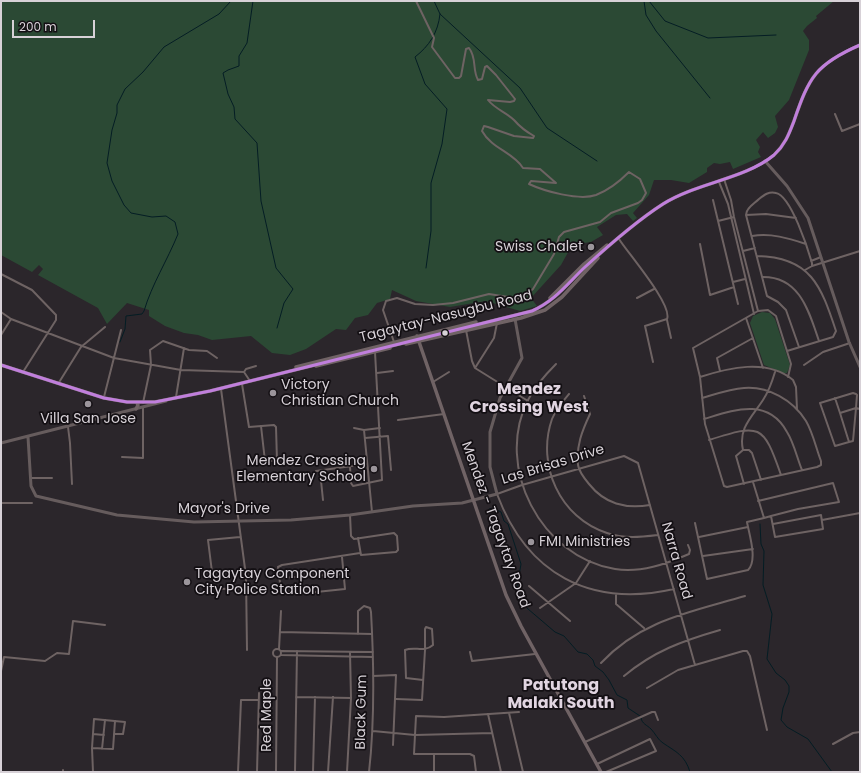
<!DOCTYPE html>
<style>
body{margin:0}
#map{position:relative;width:861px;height:773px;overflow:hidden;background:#2b262b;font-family:Poppins,sans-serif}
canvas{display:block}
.frame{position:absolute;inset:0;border:2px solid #d7d1d7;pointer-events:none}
.scale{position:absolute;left:12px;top:20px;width:83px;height:18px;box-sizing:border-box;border:2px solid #d7d1d7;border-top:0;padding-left:5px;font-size:12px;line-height:14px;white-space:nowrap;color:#d7d1d7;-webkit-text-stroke:3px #130f13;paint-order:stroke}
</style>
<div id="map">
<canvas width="861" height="773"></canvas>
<div class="frame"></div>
<div class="scale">200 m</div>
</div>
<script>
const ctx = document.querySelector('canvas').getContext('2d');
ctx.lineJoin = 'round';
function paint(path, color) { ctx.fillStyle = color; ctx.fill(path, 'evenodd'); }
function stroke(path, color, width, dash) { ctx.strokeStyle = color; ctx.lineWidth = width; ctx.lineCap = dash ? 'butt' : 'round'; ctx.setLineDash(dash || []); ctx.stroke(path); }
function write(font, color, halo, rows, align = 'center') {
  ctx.font = font + ' Poppins,sans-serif'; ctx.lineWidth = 3.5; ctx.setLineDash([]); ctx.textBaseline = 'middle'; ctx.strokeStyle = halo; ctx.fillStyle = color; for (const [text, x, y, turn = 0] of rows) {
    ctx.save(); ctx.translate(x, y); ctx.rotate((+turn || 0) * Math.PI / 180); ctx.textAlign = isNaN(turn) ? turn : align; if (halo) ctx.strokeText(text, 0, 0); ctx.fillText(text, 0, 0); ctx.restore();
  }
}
const green = new Path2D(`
 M1,1H834L816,16L817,18L807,26L803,31L809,40V50L789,100L775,116L778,127L775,133L768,138L763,132L756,140L760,147L758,152L761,157L733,169L730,162L720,164L714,163L707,168V172L689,183L671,180H654L649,195L633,213L637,218L633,221L627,214L616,215L597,227L603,235L591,242L577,244L571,247L561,265L531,298L537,306L520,311L486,301L450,307L416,301L392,290L390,299L377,303L368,315L355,318L346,330L336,329L306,349L290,355L272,353L251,336L212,340L198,335L184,333L165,326L149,316V310L127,303L107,324L98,308L38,275L43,269L39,265L32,272L1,255Z
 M762,312L770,313L775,319L790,365L787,373H783L764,365L750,323L753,316Z`);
const stream = new Path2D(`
 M253,1L247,43L239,56V66L228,70L223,73L228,94L234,107L235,119L257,143L261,201L276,268L293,289L284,303L277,328
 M434,1L440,14L520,88L547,128L597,161
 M644,1L646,15L656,31L710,98
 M649,1L665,21L708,38L776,35
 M426,268L431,231V183L442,144L447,109L425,84L415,57C429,46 438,33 440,14
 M120,342L125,329L126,316L142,314L144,311C152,284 167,261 178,234L175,222L166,216L152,217L131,213L124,205L112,181L107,163L112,130L117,113V105L125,89L143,72L164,47L219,14L231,1
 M488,511L489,509L493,508L501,512L504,521L508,524L521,564L517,587L518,599L521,603L555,632L564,636L578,652L587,654L593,660L595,666L603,672L609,680L617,695L627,700L628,708L640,716
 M760,524L761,544L764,551L763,585L772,614L767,659L776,673L785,680L789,686V692L783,708L781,720L787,727L808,739L832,772
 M641,718C642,724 647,725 651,729C655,733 658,740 663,743C676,752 685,755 690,772`);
const street = new Path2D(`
 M835,114L842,131L860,124
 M724,179L731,200L734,217L758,311
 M719,182L728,204L754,314
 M713,200L738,304
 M746,215L766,214L796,218
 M718,221L734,217
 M752,236C771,233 788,238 806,244
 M619,239C627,252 673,305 667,319L645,326L653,362
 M700,244L710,295L734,287
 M743,251L755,248
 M757,256C811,257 821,286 836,331L833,337L787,351
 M811,261L821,257
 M812,266L860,251
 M1,274L32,290L56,315V320L23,372
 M762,277C800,276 809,312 819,341
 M733,282L745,279
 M637,298L654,289
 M1,312L11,319L114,358L181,370L244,372L250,381
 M746,318L763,368
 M667,320L671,338
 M466,330L472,361L475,368L528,401
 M1,335L11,319
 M394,342L383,310L386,301L397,298L415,304L433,305L453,303L489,294L521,299L533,289L554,254L559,237L564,232L600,222L611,213L638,203L642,200L646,193L640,179L629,172C620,181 609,190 596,195C579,201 544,191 529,184L531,181L556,183L540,169L523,168C513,152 492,149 482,131L484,126L488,127L514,136L533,138L534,136C525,131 520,127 514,120C506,112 495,109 488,100L510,102L514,101L515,99L496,75L487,66L485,67L482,79L478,80C472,69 477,58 469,48L466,49L461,76L459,78H455L432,47L434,38L416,1
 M799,347L786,310L778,302L767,296L746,215C746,208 754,204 759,199C764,195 769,191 776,193C791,196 808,249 812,263V266L805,270
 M556,364C545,375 535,386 528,400C494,467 541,557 615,569C641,573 666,564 689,554L690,550L688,545
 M804,365L823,352L850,343
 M475,368L494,338L497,323
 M720,371L717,358L753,338
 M244,372L246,369L256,366
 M377,373L393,371
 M700,377C728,368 767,358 793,380L796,387L797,409
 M433,382L449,372
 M58,384L81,347L105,327
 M242,384L249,427L274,425L276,427L277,461H265L261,426
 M221,389L246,576L247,650
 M569,394C563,401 556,409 552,419C536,465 560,518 607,533C624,539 641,537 658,535
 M584,396L590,414C582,431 576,446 578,465C579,472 584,478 589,484C605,504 625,509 650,505
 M104,397L121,330
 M176,397L184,348
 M702,398C716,394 730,389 744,388C768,386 793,400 806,421C813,433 816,448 821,461V465L817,467L727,487L724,486L705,424L700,377L693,348L758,311L768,310L776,316L791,364L788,377
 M835,398L840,413
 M143,403L151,365L150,350L163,341L189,350L207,351L217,358
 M704,419C734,410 768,397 787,432C794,443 797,458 802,470
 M398,420L444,414
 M68,427L70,443L72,484
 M354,428L364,430L372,512
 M364,430L380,428
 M365,438L388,436L391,470
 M709,440C760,424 763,423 781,475
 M849,442L853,441L856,408L857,395L856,394L853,393L820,403L835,446L849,442L840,413L856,408L860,409
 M743,450C738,428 752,417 763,400C769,391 772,382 775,372
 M122,457L143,458V407
 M350,467L351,483L353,486L382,480L375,352
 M316,471L366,464
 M320,471L323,500
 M31,478H52
 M753,482L764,518L771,516
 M744,484L736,456L743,450H749L752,453L761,480
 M758,501L833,483L839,502L798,509L771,516L775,537L823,529L821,515L773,524
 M1,503H32
 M350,515L351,536L354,539L394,533L397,536L398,550L396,552L361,555L358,538
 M822,520L860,513
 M695,523L707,579L748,570C758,560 749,534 747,522L764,518
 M699,537L748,527
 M703,556L753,549
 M342,557L345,589L297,594L293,591L284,593L281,591L278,567L282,565L360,553
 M212,572L208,540L240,537
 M280,578L343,574
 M529,586L570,621
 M220,589L246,588
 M674,589C590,608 527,574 497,494L522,485L624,456L638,463L695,665
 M616,594V604L644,628
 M540,608L576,583L590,561
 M280,632L372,634
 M358,634V611L364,606L370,608L371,612C374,665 375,719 369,772
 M273 653a4 4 0 1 1 8 0a4 4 0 1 1-8 0Z
 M279,649L281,611
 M281,651L373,652
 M470,652L472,661L535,654
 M281,655L373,657
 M601,663C641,620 691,612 745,596
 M1,671L4,657L45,661L57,653L69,654L73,621L105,625
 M373,676L396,675L393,745
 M624,676C654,651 682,641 720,630
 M647,688L678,670L743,651H747L750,656L767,730
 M296,697L351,698
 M396,699L422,700L425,650V629L426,627L432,629L433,645C424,653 415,646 405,650L406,678L423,680
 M509,713L523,772
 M488,714L501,772
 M373,731L415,735L492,733
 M93,734L104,735
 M585,742L652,712H655L658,720
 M833,744L853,733L860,732
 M92,748L94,719L125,722L123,734H114
 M102,749L105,720
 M597,764L650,739L656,751L606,772
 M63,770V772
 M93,772L92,748L113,749L115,721
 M238,772L241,700H258
 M257,772L259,693
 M276,772L277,657
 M295,772L297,651
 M313,772L315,697
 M328,772L333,697
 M347,772L351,698L350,652
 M434,772V755
 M476,772L474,756L470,754H414L416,716L444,717L519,712`);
const secondary = new Path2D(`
 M765,161L787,186L808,218L849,342L860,367
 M28,437L31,486L36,496L117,515L194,522L291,520L350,515L413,506L462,503L497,494L490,467V432L500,398L522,358L515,319
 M1,443L166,401`);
const primary = new Path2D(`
 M550,298L584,264L607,245
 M417,336L506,595L521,626L601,772
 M406,344L521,318L545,310L562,297L598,258
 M1,365L104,398L127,402H155L210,391L532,311C555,301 568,283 585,267C608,246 638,220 663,204C696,183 745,179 774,155C785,145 789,134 794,121C809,77 816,64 860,45
 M316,366L390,348
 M296,367L476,322
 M136,409L138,405L137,403`);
const bus1 = new Path2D(`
 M1,365L104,398L127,402H155L210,391L532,311C555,301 568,283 585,267C608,246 638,220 663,204C696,183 745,179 774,155C785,145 789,134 794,121C809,77 816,64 860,45`);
const markers = [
 [591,247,4,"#9b959b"],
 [445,333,3.5,"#d7d1d7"],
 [273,393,4,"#9b959b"],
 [88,404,4,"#9b959b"],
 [374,469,4,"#9b959b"],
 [531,542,4,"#9b959b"],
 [187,582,4,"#9b959b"]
];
const poiNames = [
 ["Swiss Chalet",583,247,"right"],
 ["Victory",281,385],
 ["Christian Church",281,401],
 ["Villa San Jose",88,419,"center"],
 ["Mendez Crossing",366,461,"right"],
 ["Elementary School",366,477,"right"],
 ["FMI Ministries",539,542],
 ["Tagaytay Component",195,574],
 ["City Police Station",195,590]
];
const streetNames = [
 ["Tagaytay-Nasugbu Road",446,317,-14],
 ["Las Brisas Drive",553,465,-17],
 ["Mayor's Drive",224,509],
 ["Mendez - Tagaytay Road",495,525,70],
 ["Narra Road",676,561,74],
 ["Black Gum",362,712,-89],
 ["Red Maple",267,715,-90]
];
const quarterNames = [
 ["Mendez",529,390],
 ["Crossing West",529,408],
 ["Patutong",561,686],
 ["Malaki South",561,704]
];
paint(green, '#2b4934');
stroke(stream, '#041d24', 1);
stroke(street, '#6e6363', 2);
stroke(secondary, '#665c5d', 3);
stroke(primary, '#706365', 3.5);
stroke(bus1, '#c07fdc', 3);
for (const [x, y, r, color] of markers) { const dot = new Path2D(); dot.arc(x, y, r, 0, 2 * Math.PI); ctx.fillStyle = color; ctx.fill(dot); stroke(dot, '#130f13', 1.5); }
write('14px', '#d7d1d7', '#130f13', poiNames, 'left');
write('14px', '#d7d1d7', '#130f13', streetNames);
write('bold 16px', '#e1d5e1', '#130f13', quarterNames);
</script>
